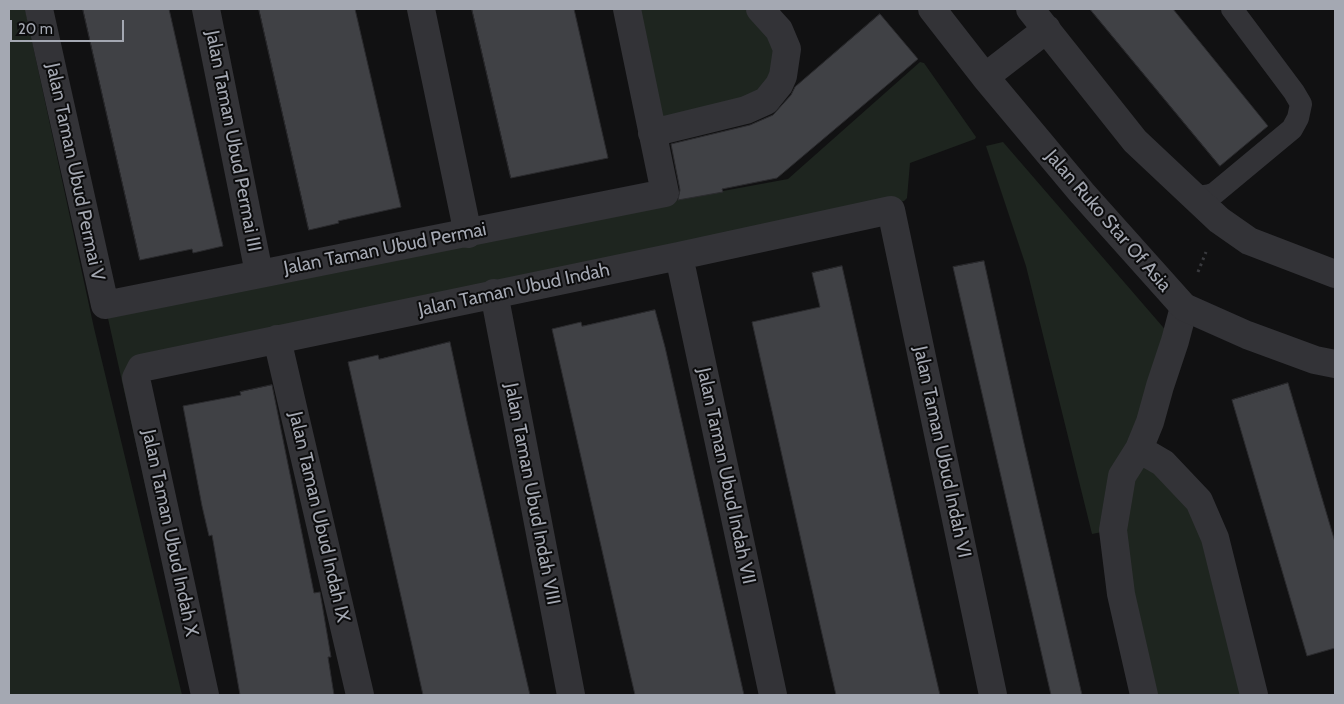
<!DOCTYPE html>
<style>
body{margin:0}
#map{position:relative;width:1344px;height:704px;overflow:hidden;background:#111112;font-family:Cabin,sans-serif}
canvas{display:block}
.frame{position:absolute;inset:0;border:10px solid #a4a8b2;pointer-events:none}
.scale{position:absolute;left:10px;top:20px;width:114px;height:22px;box-sizing:border-box;border:2px solid #a4a8b2;border-top:0;padding-left:6px;font-size:15px;line-height:18px;white-space:nowrap;color:#a4a8b2;-webkit-text-stroke:4px #0c0c0d;paint-order:stroke}
</style>
<div id="map">
<canvas width="1344" height="704"></canvas>
<div class="frame"></div>
<div class="scale">20 m</div>
</div>
<script>
const ctx = document.querySelector('canvas').getContext('2d');
ctx.lineJoin = 'round';
function paint(path, color) { ctx.fillStyle = color; ctx.fill(path, 'evenodd'); }
function stroke(path, color, width, dash) { ctx.strokeStyle = color; ctx.lineWidth = width; ctx.lineCap = dash ? 'butt' : 'round'; ctx.setLineDash(dash || []); ctx.stroke(path); }
function write(font, color, halo, rows, align = 'center') {
  ctx.font = font + ' Cabin,sans-serif'; ctx.lineWidth = 4; ctx.setLineDash([]); ctx.textBaseline = 'middle'; ctx.strokeStyle = halo; ctx.fillStyle = color; for (const [text, x, y, turn = 0] of rows) {
    ctx.save(); ctx.translate(x, y); ctx.rotate((+turn || 0) * Math.PI / 180); ctx.textAlign = isNaN(turn) ? turn : align; if (halo) ctx.strokeText(text, 0, 0); ctx.fillText(text, 0, 0); ctx.restore();
  }
}
const green = new Path2D(`
 M9,9H25L94,328L182,695H9Z
 M627,9H760L779,30V85L652,133Z
 M920,62L924,63L976,137L975,139L910,163L907,198L904,201L679,256L144,367L192,695L105,305L788,179Z
 M1003,142L1175,341L1139,449L1199,501L1254,695H1144L1112,530L1092,534L1026,266L986,146Z`);
const building = new Path2D(`
 M83,9H169L223,246L193,253L192,249L140,260Z
 M259,9H355L401,207L338,221L339,223L309,230Z
 M472,9H574L608,158L511,178Z
 M1090,9H1173L1268,126L1220,166Z
 M880,14L918,59L777,178L722,189L723,192L678,200L680,190L671,144L750,125L773,115L791,95L795,87Z
 M984,261L1023,439L1082,695H1051L953,267Z
 M842,266L913,579L940,695H836L822,634L752,322L820,307L812,273Z
 M655,310L665,347L744,695H635L622,639L552,329L581,322L582,326Z
 M450,342L467,421L530,695H423L411,641L348,362L378,355L379,359Z
 M1288,383L1335,542V648L1307,656L1232,400Z
 M272,385L314,593L320,592L331,657H328L334,695H240L212,535L209,536L202,506L183,406L241,395L240,392Z`);
const path = new Path2D(`
 M1198,272L1206,252`);
const service = new Path2D(`
 M1189,192C1198,196 1205,198 1215,193L1292,129L1298,118L1301,104L1294,92L1232,9`);
const minor = new Path2D(`
 M39,9L105,305C291,267 478,232 665,193L627,9
 M206,9L259,273
 M421,9L468,234
 M652,133L746,110L766,101L779,85L783,76L787,49L779,30L760,9
 M679,256L773,695
 M494,293L571,695
 M277,339L360,695
 M1139,449L1163,463L1199,501L1215,538L1254,695
 M205,695L136,378L141,368L679,256L891,210L993,695
 M1144,695L1121,594L1113,530L1122,476L1139,449L1150,422L1160,386L1175,341L1184,307`);
const tertiary = new Path2D(`
 M932,9L985,77L1082,193L1184,307L1247,335L1315,360L1335,364
 M1030,9L1135,141L1219,220L1249,241L1335,274
 M985,77L1047,29`);
const streetNames = [
 ["Jalan Taman Ubud Permai III",233,141,79],
 ["Jalan Taman Ubud Permai V",75,172,78],
 ["Jalan Ruko Star Of Asia",1108,221,49],
 ["Jalan Taman Ubud Permai",385,249,-11],
 ["Jalan Taman Ubud Indah",514,290,-12],
 ["Jalan Taman Ubud Indah VI",942,452,78],
 ["Jalan Taman Ubud Indah VII",726,476,78],
 ["Jalan Taman Ubud Indah VIII",532,494,79],
 ["Jalan Taman Ubud Indah IX",319,517,77],
 ["Jalan Taman Ubud Indah X",170,533,78]
];
paint(green, '#1e251f');
paint(building, '#404145');
stroke(building, '#2b2b2e', 1);
stroke(path, '#393a3e', 3, [2.5, 4]);
stroke(service, '#333337', 22);
stroke(minor, '#333337', 28);
stroke(tertiary, '#333337', 28);
write('19px', '#a4a8b2', '#0c0c0d', streetNames);
</script>
